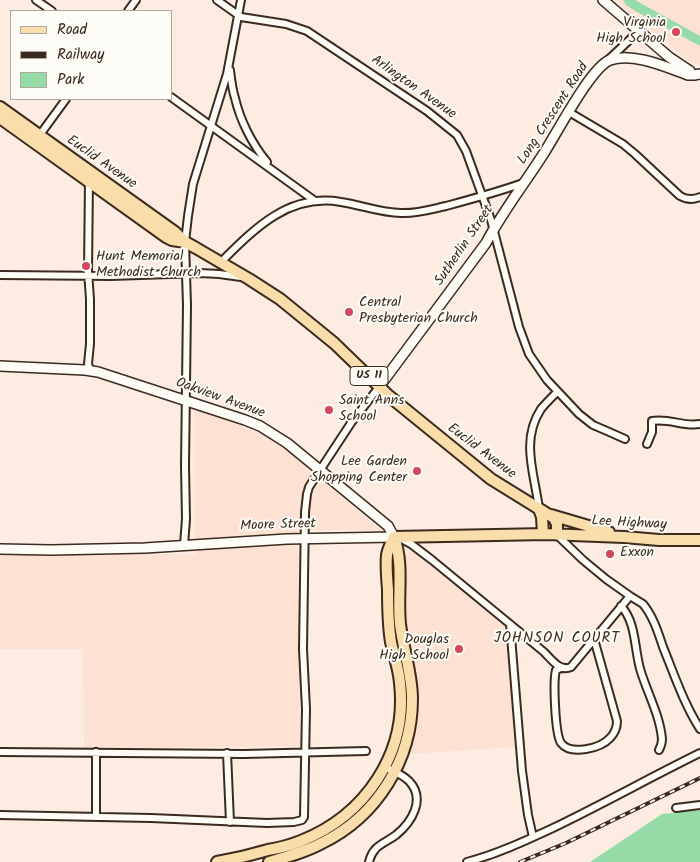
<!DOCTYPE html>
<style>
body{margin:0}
#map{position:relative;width:700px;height:862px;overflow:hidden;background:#fdece2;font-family:Kalam,sans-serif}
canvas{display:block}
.legend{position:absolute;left:10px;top:10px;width:162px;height:90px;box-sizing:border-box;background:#fdfcf7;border:1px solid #afa8a0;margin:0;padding:6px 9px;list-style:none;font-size:15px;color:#3b2a1e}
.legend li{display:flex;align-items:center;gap:10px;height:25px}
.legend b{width:25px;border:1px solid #afa8a0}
</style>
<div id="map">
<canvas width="700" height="862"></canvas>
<ul class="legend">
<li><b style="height:6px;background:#f9ddab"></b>Road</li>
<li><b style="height:6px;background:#3b2a1e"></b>Railway</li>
<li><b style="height:14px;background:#95dca9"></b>Park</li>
</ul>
</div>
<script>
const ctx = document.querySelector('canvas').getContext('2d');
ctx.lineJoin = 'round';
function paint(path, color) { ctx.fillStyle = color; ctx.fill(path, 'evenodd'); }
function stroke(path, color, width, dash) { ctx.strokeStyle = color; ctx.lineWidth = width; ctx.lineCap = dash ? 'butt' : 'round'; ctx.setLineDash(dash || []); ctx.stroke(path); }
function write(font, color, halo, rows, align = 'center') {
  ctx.font = font + ' Kalam,sans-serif'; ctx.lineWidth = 4; ctx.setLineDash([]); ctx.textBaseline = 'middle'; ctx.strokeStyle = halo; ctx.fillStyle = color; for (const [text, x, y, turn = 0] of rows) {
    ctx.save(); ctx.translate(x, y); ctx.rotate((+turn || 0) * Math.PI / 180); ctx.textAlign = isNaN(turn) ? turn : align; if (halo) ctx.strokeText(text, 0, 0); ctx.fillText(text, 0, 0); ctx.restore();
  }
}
const built = new Path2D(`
 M615,0H700V65L691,63Z
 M200,409L258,433L280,445L381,530H298L300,746L84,748L83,649H0V555L195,554L194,412Z
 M411,551L415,553L504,626L517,747L408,754L419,704L416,672L405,618V556L408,552Z`);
const green = new Path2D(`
 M623,0H635L700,36V46L637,12L626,5Z
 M700,810V862H590L662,814Z`);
const street = new Path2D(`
 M36,0L52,11
 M217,0L241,17L286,24L307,31L427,111L457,135L466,151L491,220L519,327L529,354L547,380L579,414L593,425L607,431L625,439
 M128,11L136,0
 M608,60L639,31
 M230,70C231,79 232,89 235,98C240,120 252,144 267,162
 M171,97L315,201
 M569,112L623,144L635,154L680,196C687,200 693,200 700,197
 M39,136L66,99
 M89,179L88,272L90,299V344L88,364L90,370
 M220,263C255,228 289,193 341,202C361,205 381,213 401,213C416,214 432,209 446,206C472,199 498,192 523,183
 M0,275L111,276L200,273L219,274L241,277
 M647,444L652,432V421C670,418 683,427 700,424
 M539,509C535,475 520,441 541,409C546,403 552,397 557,392
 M557,535L583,560L606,579L630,596L643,604C653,616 658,632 663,647C674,674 684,704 700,729
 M400,538L411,544L432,560L544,652C552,660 560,672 571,667L630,596
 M184,545L186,519L185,466L187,305L185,242L188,216L193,184L227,74L241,0
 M621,606C637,623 634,651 641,672C648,694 660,716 662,739C662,744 661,746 659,750
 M510,624L522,771L528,815L533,837
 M561,668L556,670C553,681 555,734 561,743C571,756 601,748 610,738C615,733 617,727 617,721L594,639
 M0,752L244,754L366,751
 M227,753L230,822
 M676,808L700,805
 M0,815L151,818L267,823L294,822L302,820L304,817L306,709L303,649L305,512L307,494L309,487L351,423L379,387
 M96,817V752
 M369,862C373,845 384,844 396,835C412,822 426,799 409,781C402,774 393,771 385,767
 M467,862C497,854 525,841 553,828C603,804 651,777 700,753`);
const secondary = new Path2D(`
 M603,0L669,57L690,71
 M0,366L85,370L98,372L245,420L260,426L287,443L388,526L394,537L287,539L145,548L51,550L0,549
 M379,387L486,243C503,211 525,183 544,153C557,133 591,67 610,60C633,52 666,67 688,75H694L700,74`);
const primary = new Path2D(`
 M0,107L175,232L185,242
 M0,118L166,237L172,240L185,242L196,248L249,279L280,299L334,343L389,396L491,479L554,518L557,524V534
 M539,509L542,517L543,534
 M551,515L609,532
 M394,537L546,534L624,537L659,540H700
 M217,862C234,859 251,855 268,850C280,848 291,845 301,841C366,815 408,753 400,683C399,669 394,656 391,642C388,624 388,607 388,589C387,578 386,566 387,555C388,549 391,543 394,537
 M269,862C287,857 305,852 322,843C377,816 412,760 412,699C412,673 403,649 400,624C397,595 404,565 394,537`);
const rail = new Path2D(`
 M520,862L566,843L700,778`);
const markers = [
 [676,32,5,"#d1495b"],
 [86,266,5,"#d1495b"],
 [349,312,5,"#d1495b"],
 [329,410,5,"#d1495b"],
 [417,471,5,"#d1495b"],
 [610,554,5,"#d1495b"],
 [459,649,5,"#d1495b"]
];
const shields = [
 [369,376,38]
];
const shieldNames = [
 ["US 11",369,376]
];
const poiNames = [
 ["Virginia",666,24,"right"],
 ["High School",666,40,"right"],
 ["Hunt Memorial",96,258],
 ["Methodist Church",96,274],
 ["Central",359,304],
 ["Presbyterian Church",359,320],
 ["Saint Anns",339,402],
 ["School",339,418],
 ["Lee Garden",407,463,"right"],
 ["Shopping Center",407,479,"right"],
 ["Exxon",620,554],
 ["Douglas",449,641,"right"],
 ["High School",449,657,"right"]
];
const streetNames = [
 ["Arlington Avenue",413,88,35],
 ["Long Crescent Road",554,114,-57],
 ["Euclid Avenue",101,163,35],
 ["Sutherlin Street",465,246,-56],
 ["Oakview Avenue",220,399,20],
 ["Euclid Avenue",481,452,37],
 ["Lee Highway",629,524,3],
 ["Moore Street",278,526,-2]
];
const neighbourhoodNames = [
 ["JOHNSON COURT",557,639]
];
paint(built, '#fde1d3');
paint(green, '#95dca9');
stroke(street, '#3b2a1e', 10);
stroke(secondary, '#3b2a1e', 12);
stroke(primary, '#3b2a1e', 14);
stroke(street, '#fdfcf7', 6);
stroke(secondary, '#fdfcf7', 9);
stroke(primary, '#f9ddab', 10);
stroke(rail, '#3b2a1e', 4);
stroke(rail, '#fdfcf7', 2, [5.5]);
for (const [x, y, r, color] of markers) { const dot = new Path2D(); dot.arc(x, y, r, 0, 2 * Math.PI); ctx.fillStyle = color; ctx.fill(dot); stroke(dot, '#fdfcf7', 2); }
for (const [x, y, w] of shields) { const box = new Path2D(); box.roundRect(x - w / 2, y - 9.5, w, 19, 4); ctx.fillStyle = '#fdfcf7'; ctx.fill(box); stroke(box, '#3b2a1e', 1); }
write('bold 12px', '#3b2a1e', null, shieldNames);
write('14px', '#3b2a1e', '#fdfcf7', poiNames, 'left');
write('14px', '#3b2a1e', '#fdfcf7', streetNames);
ctx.letterSpacing = '1px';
write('15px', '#3b2a1e', '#fdfcf7', neighbourhoodNames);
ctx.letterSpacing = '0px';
</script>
